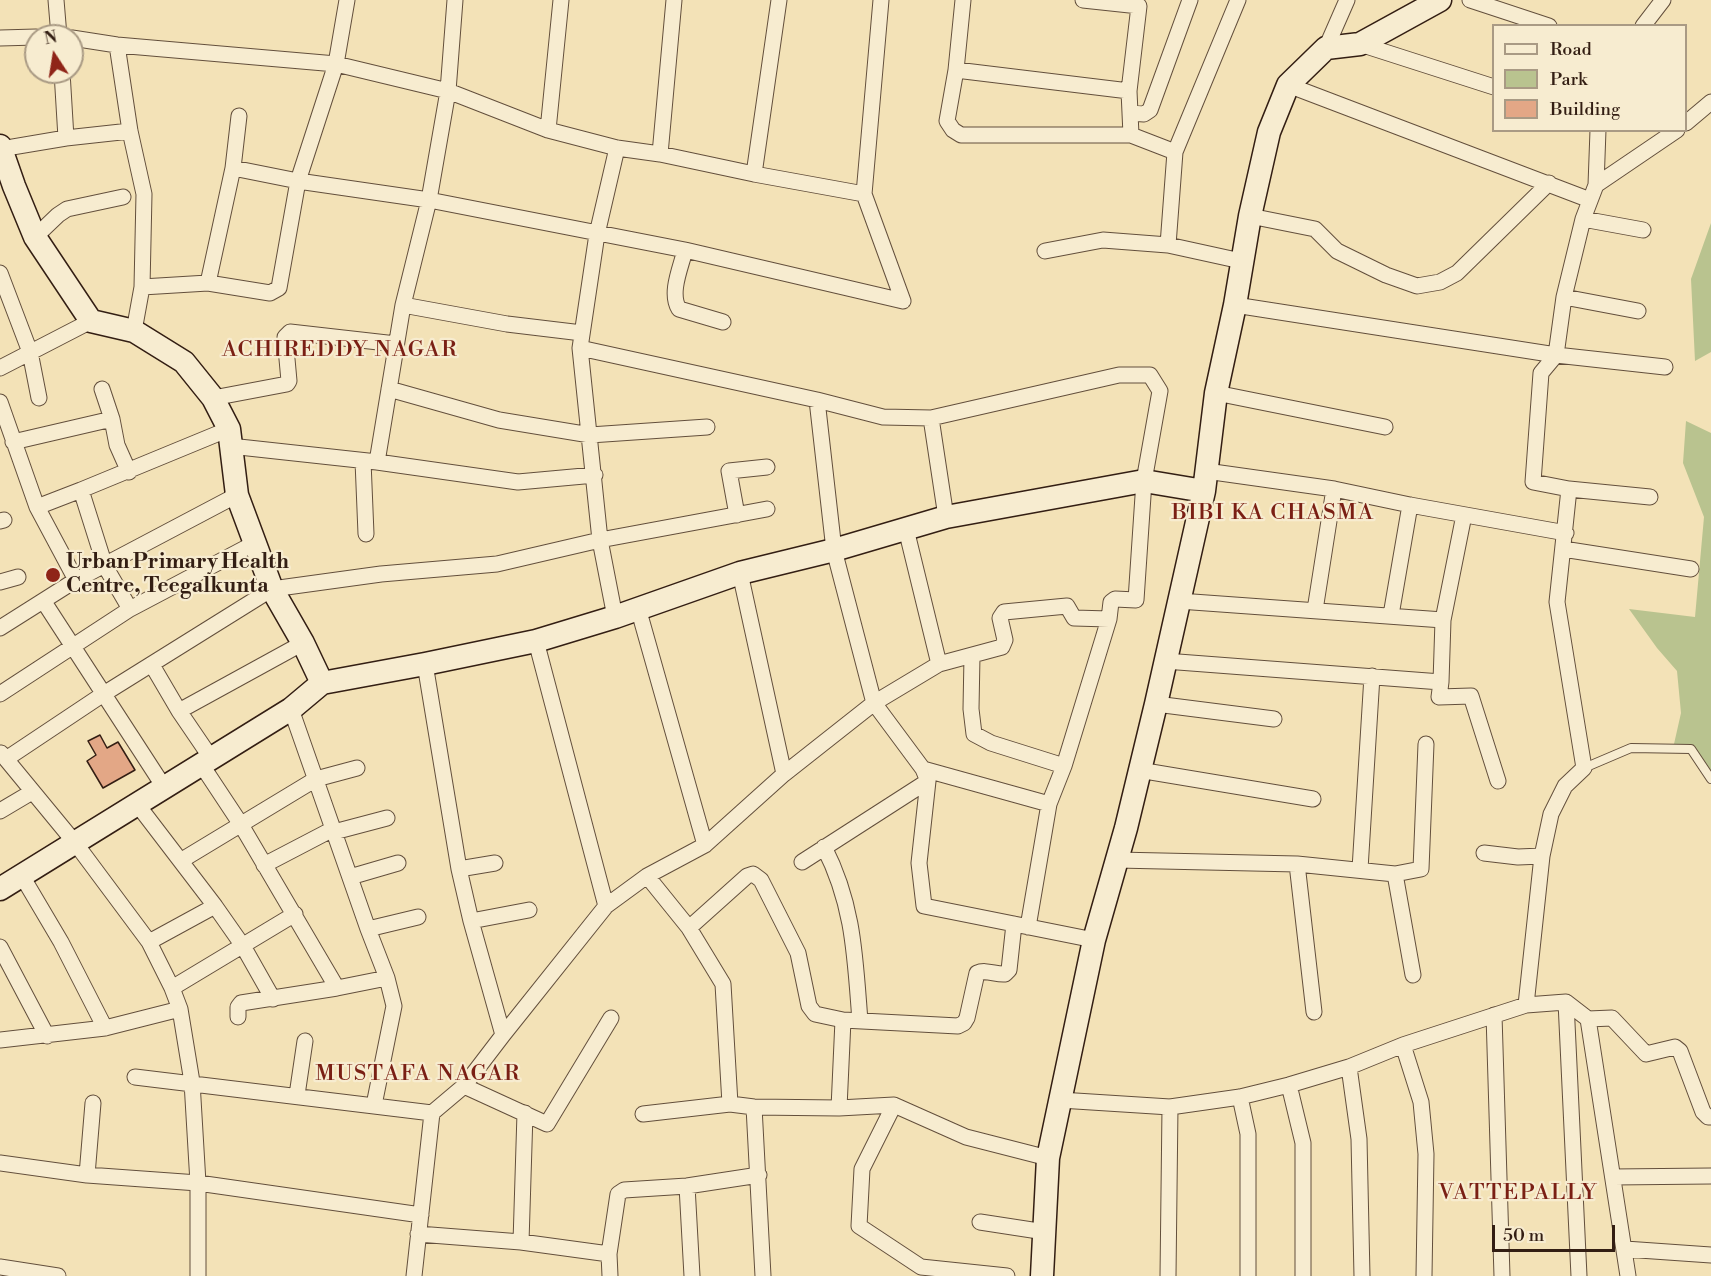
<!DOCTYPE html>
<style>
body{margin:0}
#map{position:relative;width:1711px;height:1276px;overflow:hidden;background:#f3e2b7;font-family:"Libre Bodoni",serif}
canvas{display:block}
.legend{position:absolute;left:1492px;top:24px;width:195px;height:108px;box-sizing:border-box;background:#f7ecd0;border:2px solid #a99a84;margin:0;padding:8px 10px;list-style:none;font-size:18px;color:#331e13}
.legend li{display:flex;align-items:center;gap:12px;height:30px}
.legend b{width:30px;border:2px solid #a99a84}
.north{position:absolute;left:24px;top:24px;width:60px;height:60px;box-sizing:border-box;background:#f7ecd0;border:2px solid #a99a84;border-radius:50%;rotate:348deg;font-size:16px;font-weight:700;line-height:24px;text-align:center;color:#331e13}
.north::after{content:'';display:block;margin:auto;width:21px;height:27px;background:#8f2418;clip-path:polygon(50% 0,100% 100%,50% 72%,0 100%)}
.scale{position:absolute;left:1492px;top:1225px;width:123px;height:27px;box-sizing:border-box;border:3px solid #331e13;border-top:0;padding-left:8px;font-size:18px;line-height:21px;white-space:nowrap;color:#331e13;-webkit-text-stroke:4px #f7ecd0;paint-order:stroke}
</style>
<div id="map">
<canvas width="1711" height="1276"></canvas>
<ul class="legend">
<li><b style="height:8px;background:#f7ecd0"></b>Road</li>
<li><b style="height:16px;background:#b9c38f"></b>Park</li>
<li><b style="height:16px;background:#e3a786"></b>Building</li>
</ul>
<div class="north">N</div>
<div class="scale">50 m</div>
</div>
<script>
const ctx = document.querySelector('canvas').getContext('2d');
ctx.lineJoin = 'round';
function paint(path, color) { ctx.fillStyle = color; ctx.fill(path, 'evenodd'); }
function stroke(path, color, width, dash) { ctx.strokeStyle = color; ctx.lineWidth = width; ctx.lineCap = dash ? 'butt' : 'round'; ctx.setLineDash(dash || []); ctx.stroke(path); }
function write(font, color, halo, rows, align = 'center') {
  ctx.font = font + ' "Libre Bodoni",serif'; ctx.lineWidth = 4.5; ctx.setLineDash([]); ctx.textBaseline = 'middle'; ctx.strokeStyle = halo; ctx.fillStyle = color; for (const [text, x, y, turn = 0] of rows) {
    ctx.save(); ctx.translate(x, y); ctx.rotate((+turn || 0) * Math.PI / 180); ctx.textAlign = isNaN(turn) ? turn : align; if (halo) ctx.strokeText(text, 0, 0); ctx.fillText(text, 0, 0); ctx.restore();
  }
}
const green = new Path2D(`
 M1711,223V352L1695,361L1691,279Z
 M1686,421L1711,433V772L1695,754L1674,744L1681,713L1677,671L1657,648L1629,609L1695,617L1704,517L1683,463Z`);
const building = new Path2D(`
 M100,735L107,748L118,742L135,770L103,788L87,761L96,755L88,741Z`);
const lane = new Path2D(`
 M1584,768L1631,748L1691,749L1711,779`);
const street = new Path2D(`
 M56,0L59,36
 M881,0L864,194L903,301
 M963,0L956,70L947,121L953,130L961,135H1131L1175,152L1168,245
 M1083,0L1139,6L1129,91L1131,135
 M1470,0L1549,26
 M1643,26L1663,0
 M0,38L36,37
 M72,38L117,45L336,64L448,91L548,130L617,148L660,154L754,174L864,194
 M1360,44L1494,87
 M117,45L130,131L144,194L142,287L208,283L270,293L279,288L298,181L336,64L347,0
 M1326,48L1347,0
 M956,70L1129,91
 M62,72L66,138
 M1288,85L1590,200
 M1130,113L1144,114L1150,110L1190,0
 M1686,123L1711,102
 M548,130L561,0
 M0,149L66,138L130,131
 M1175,152L1238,0
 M660,154L674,0
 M233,168L298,181L429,200L685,250L903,301
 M754,174L779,0
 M1596,185L1598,130
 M1250,216L1315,229L1337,251L1386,275L1417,286L1440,282L1457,273L1549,183
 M1583,219L1643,230
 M35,237L58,215L67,209L123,197
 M685,250C681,267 669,293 679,309L723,322
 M1045,251L1103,240L1168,245L1241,261
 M0,273L30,352L39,398
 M208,283L233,168L239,116
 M1564,297L1638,311
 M403,305L507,324L582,333
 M1235,305L1556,355L1665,367
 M134,331L142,287
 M580,348L817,400L883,417L931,418L1119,375H1150L1160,391L1144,481L1136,600L1115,599L1111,602L1109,619L1064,766L1049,804L1028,927
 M0,368L91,321
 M102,389L112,419L117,445L129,472
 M389,389L499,420L590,435L707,427
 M1216,393L1385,427
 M213,398L287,384L289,381L285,337L290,332L396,344
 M817,400L834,550L874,703L923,769L928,781L919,863L924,906L1094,940
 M0,402L37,507L76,580
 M931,418L946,517
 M13,442L112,419
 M230,446L377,462L518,482L595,475
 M363,461L366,534
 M377,462L403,305L429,200L448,91L455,0
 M1206,471L1334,489L1410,505L1566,533
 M1569,489L1650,497
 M37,507L81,490
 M737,515L729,471L767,467
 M1464,515L1443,620L1441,682L1439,697L1471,696L1498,781
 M0,521L4,520
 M906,529L939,664
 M1563,549L1691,569
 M740,573L784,774
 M0,582L18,577
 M1179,601L1443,620
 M44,602L164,787
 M638,608L705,845
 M130,609L105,566L81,490L229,429
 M1315,610L1334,489
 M1391,615L1410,505
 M615,617L600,540L580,348L597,234L617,148
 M0,628L76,580L237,495
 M536,641L606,906
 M972,656L971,709L974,734L991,743L1064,766
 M1165,661L1441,682
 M425,664L459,869L471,921L503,1035
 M152,665L179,711L211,758
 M0,694L130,609L255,543
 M1156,704L1274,719
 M291,709L368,929L387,978L394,1006L374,1105
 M179,711L303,643
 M1,753L76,844L149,942L172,988L180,1009L192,1082L198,1183V1276
 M6,759L102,695L272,589L381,574L497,564L600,540L767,509
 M201,764L240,823L337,988
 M923,769L1049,804
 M1139,770L1313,799
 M137,804L215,906L149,942
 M0,811L32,792
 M334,832L387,818
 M824,847C854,905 855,958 860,1021
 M1484,853L1518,857L1542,856
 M182,860L316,779L357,768
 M1117,860L1297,864L1395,874L1421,869L1426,744
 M802,862L928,781
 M1297,864L1314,1012
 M264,865L333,829
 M459,869L495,863
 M1360,869L1372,676
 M1395,874L1413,975
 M22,876L61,942L105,1028
 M647,876L689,928L723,984L730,1104
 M350,877L398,863
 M215,906L243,946L273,999
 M471,921L529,910
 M689,928L747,876L753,874L761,880L798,953L809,1006L815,1014L843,1020L958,1026L964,1023L967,1018L977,973C986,969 996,975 1005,974L1009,970L1014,924
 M368,929L418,917
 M0,947L47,1036
 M172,988L295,914
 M1566,1002L1579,1276
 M1526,1005L1566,1002L1588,1019L1628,1276
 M1494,1015L1502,1276
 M238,1017V1007L241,1003L337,988L387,978
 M1588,1019L1612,1018L1646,1054L1675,1047L1680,1051L1703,1112L1708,1117H1711
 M0,1040L105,1028L180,1009
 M1403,1045L1421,1102L1426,1154L1424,1276
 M1349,1067L1359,1139L1362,1276
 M135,1077L432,1113
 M1289,1085L1303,1143V1276
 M464,1086L547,1124L611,1018
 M297,1095L305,1041
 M1240,1097L1248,1134V1276
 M1060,1100L1170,1107L1240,1097L1289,1085L1349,1067L1403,1045L1526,1005L1542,856L1551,814L1565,786L1584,768L1557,602L1569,489L1533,482L1541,373L1556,355L1564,297L1583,219L1596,185L1677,130
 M754,1107L763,1276
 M839,1108L843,1020
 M643,1114L730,1104L754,1107L839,1108L894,1105
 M0,1163L87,1175L198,1183L421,1215
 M87,1175L93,1103
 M1613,1177L1711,1176
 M687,1186L692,1276
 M980,1222L1045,1232
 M418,1234L521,1242L609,1254
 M521,1242L525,1113
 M1625,1249L1711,1255
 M0,1267L58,1276
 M414,1276L432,1113L464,1086L503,1035L606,906L647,876L705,845L784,774L874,703L939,664L1002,647L1005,640L1000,618L1004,612L1067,606L1074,618L1109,619
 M610,1276L609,1254L618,1194L624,1190L687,1186L759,1175
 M1007,1276L921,1267L859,1226L862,1169L894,1105L966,1137L1048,1158
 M1168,1276L1170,1107`);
const secondary = new Path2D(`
 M0,146L14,186L35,237L91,321L134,331L184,362L213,398L229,429L237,495L272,589L303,643L322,683
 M0,889L291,709L322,683L425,664L536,641L615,617L740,573L834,550L946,517L1144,481L1204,491
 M1042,1276L1048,1158L1094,940L1126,828L1156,704L1204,491L1216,393L1235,305L1250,216L1269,132L1288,85L1326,48L1360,44L1440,0`);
const markers = [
 [53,575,8,"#8f2418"]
];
const poiNames = [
 ["Urban Primary Health",66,563],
 ["Centre, Teegalkunta",66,587]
];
const neighbourhoodNames = [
 ["ACHIREDDY NAGAR",340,351],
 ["BIBI KA CHASMA",1273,514],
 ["MUSTAFA NAGAR",418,1075],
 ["VATTEPALLY",1518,1194]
];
paint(green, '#b9c38f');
paint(building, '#e3a786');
stroke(building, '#331e13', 1.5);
stroke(lane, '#634f3c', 10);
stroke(street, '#634f3c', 17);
stroke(secondary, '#331e13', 25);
stroke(lane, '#f7ecd0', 8);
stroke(street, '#f7ecd0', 15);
stroke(secondary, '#f7ecd0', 22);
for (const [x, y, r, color] of markers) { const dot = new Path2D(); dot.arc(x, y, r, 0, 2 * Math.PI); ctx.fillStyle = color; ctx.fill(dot); stroke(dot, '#f7ecd0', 2); }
write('bold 21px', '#331e13', '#f7ecd0', poiNames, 'left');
ctx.letterSpacing = '1.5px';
write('22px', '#7a1f14', '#f7ecd0', neighbourhoodNames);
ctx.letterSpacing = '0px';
</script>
